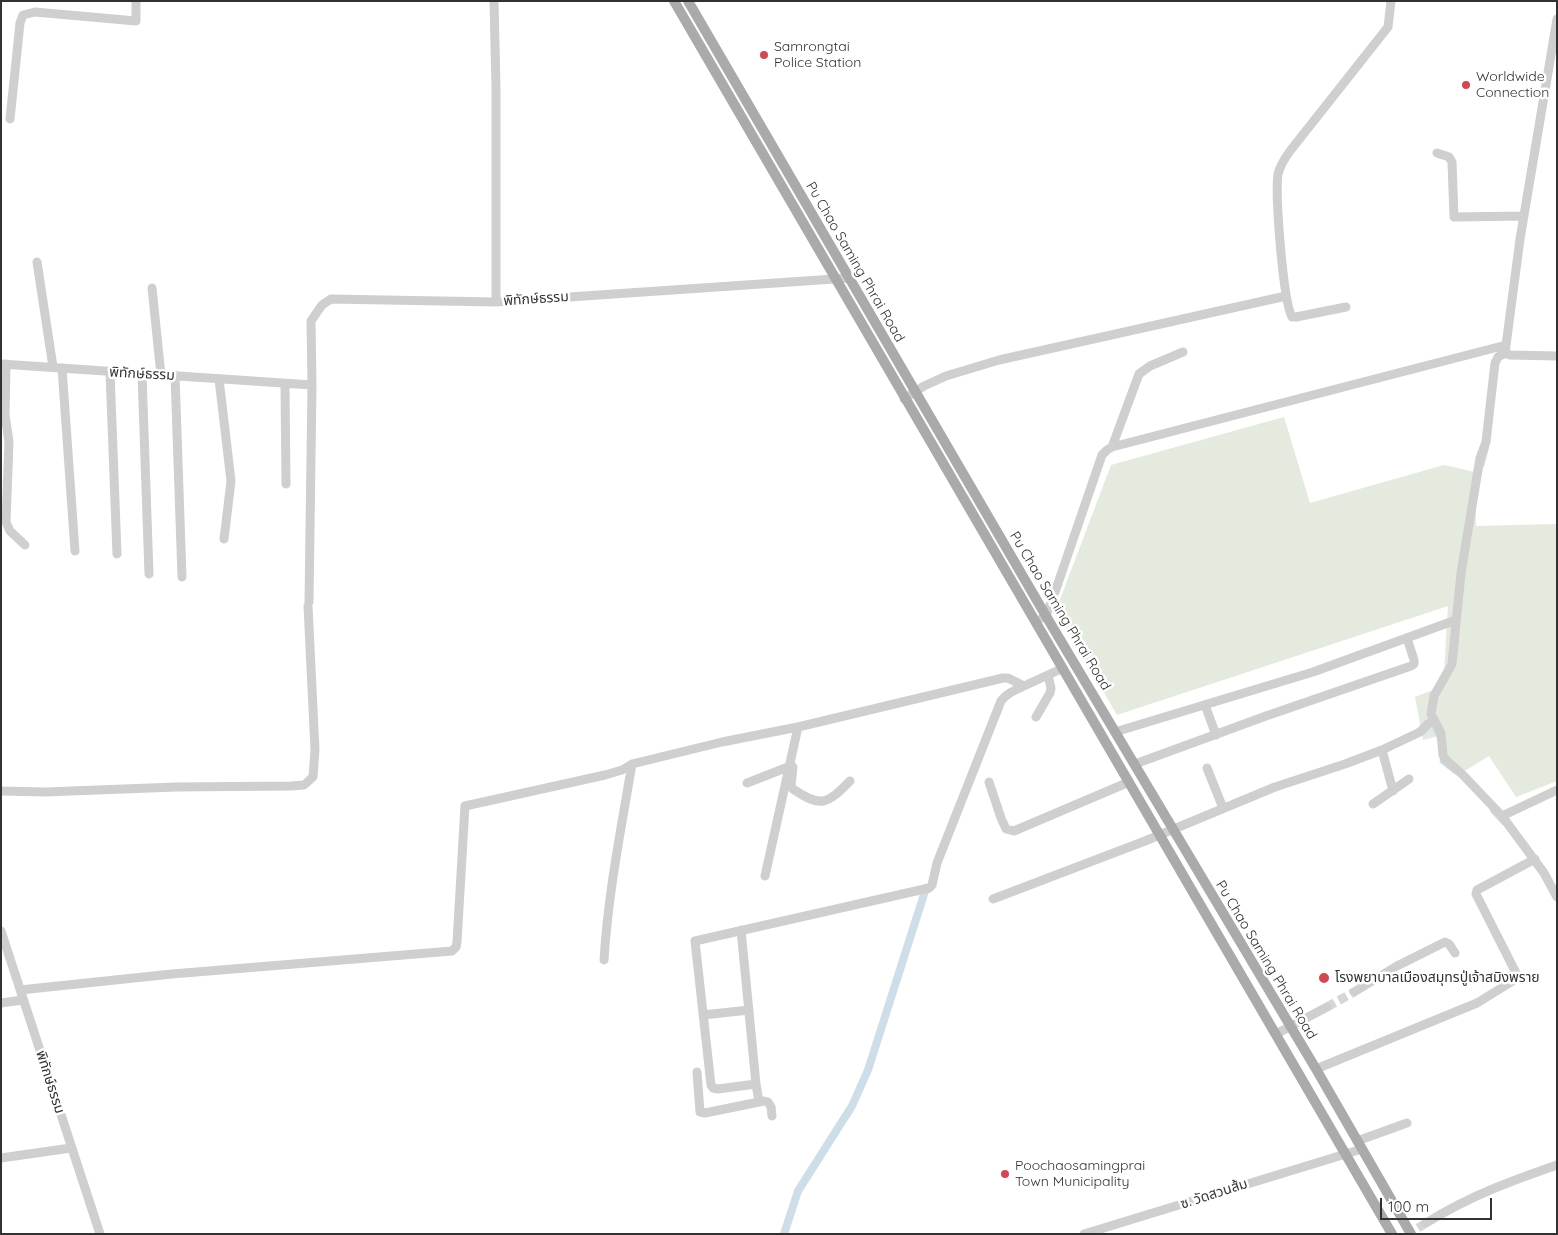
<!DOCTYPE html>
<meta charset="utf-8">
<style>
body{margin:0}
#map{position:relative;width:1558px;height:1235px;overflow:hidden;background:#fff;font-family:Quicksand,sans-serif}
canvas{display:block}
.frame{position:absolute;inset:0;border:2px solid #323232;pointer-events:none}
.scale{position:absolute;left:1380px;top:1198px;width:112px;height:22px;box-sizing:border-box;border:2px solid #323232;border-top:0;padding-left:6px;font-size:15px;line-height:18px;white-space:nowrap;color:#323232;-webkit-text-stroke:4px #fff;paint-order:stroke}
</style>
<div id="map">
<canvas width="1558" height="1235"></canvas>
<div class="frame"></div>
<div class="scale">100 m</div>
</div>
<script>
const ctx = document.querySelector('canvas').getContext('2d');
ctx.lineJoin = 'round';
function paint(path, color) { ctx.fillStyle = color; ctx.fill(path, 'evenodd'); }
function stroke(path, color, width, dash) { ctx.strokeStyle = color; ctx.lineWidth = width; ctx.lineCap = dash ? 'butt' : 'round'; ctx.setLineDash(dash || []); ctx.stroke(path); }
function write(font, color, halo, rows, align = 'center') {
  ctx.font = font + ' Quicksand,"Noto Sans Thai",sans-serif'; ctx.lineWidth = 5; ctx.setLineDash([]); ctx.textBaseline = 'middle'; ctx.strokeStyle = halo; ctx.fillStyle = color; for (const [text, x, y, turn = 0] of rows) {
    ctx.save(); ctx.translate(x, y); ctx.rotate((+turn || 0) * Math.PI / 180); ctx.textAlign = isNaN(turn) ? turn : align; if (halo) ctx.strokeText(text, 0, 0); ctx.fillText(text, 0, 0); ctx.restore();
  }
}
const green = new Path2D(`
 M1284,417L1310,503L1444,465L1475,472L1476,526L1557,524V781L1516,797L1489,756L1458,775L1448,757L1442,735L1423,740L1415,697L1435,689L1444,673L1448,606L1117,715L1056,610L1111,465Z`);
const stream = new Path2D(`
 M1483,466L1488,447
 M1433,727L1438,738
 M1441,758V762L1455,773
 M1491,811L1503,824`);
const canal = new Path2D(`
 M784,1234L798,1191L852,1106L868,1070L926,888`);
const minorTunnel = new Path2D(`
 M1327,1007L1354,992
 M1418,1228L1426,1223`);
const minor = new Path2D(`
 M494,1L496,88V302
 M1557,19L1520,239L1505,353L1510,355L1557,356
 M10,119L20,23L23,15L35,12L136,21V1
 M1437,153L1449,157L1452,162L1454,217L1524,216
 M37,262L53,367
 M152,288L161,375
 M1346,307L1296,317H1292C1283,301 1275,195 1278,174C1280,165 1285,158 1290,151L1388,27L1391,1
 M1505,353L1498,357L1495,363L1486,442L1480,458L1461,573L1452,664L1434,696L1431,714L1441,733L1443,755L1445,759L1463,775L1502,816L1544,873L1557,897
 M1,364L312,385L311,321L322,305L331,299L496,302L849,278
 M6,364L5,415L9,442L6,522L10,531L25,545
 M62,368L75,551
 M110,372L117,554
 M142,374L149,574
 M175,375L182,577
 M219,379L231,481L224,539
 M285,384L286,484
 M904,399L924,386L946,376L999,360L1286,296
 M1112,447L1139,374L1150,366L1183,352
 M1055,592L1102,455L1107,450L1112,447L1506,345
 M309,602L312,385
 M1042,618L1046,616L1053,597
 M1205,705L1216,735
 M1036,717L1050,693L1051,688L1048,675
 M1115,732L1313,672L1456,620
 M1382,750L1420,732L1428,724L1435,721
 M1135,764L1266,716L1411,666L1414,664V660L1407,638
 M793,767L791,786L793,789C822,809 828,803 850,781
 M1207,768L1223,808
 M989,782L1001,818L1006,829L1014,831L1129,782
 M747,783L788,767
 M1,791L45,792L176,787L291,786L304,785L313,777L315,750L308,606
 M1373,804L1409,779
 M1502,816L1557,790
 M765,876L798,727
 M993,899L1145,841L1275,787L1345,764L1382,750L1393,791
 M741,930L756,1084L759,1102
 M1,931L100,1234
 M604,960C608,894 621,829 632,764
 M20,990L172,974L452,951L456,947L457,942L465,806L605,775L622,770L632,764L722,742L798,727L1003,678H1008L1024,686L1063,668
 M1354,992L1397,966L1445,942L1449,944L1455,953
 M1,1003L23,1000
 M703,1015L749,1010
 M1276,1034L1327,1007
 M1316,1069L1477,1003L1516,979L1517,975L1476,894L1477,890L1535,859
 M697,1072L700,1112L705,1113L764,1101L768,1102L771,1107L772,1116
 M756,1084L718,1089L713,1088L711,1085L695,941L929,888L932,885L937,863L1001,701C1007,693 1015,690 1024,686
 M1357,1141L1407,1123
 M1,1158L71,1148
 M1426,1223C1470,1196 1508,1182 1557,1165
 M1084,1234L1362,1149`);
const major = new Path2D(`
 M674,1L1392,1234
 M688,1L1046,616L1316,1069L1411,1234`);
const markers = [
 [764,55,5,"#d64650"],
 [1466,85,5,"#d64650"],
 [1324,978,6,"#d64650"],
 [1005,1174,5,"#d64650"]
];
const poiNames = [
 ["Samrongtai",774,47],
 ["Police Station",774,63],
 ["Worldwide",1476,77],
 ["Connection",1476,93],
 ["โรงพยาบาลเมืองสมุทรปู่เจ้าสมิงพราย",1335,978],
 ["Poochaosamingprai",1015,1166],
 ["Town Municipality",1015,1182]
];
const streetNames = [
 ["Pu Chao Saming Phrai Road",855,262,60],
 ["พิทักษ์ธรรม",536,299,-4],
 ["พิทักษ์ธรรม",142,374,3],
 ["Pu Chao Saming Phrai Road",1060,611,59],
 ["Pu Chao Saming Phrai Road",1266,960,59],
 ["พิทักษ์ธรรม",50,1082,72],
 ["ซ. วัดสวนส้ม",1214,1194,-18]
];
paint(green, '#e4eade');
stroke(stream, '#cddee8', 2.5);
stroke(canal, '#cddee8', 8);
stroke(minorTunnel, '#d6d6d6', 9, [9, 4.5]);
stroke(minor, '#cfcfcf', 9);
stroke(major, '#aaa', 10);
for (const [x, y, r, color] of markers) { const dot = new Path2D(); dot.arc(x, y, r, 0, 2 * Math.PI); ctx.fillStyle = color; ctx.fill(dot); stroke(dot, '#fff', 2); }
write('14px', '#323232', '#fff', poiNames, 'left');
write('14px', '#323232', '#fff', streetNames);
</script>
